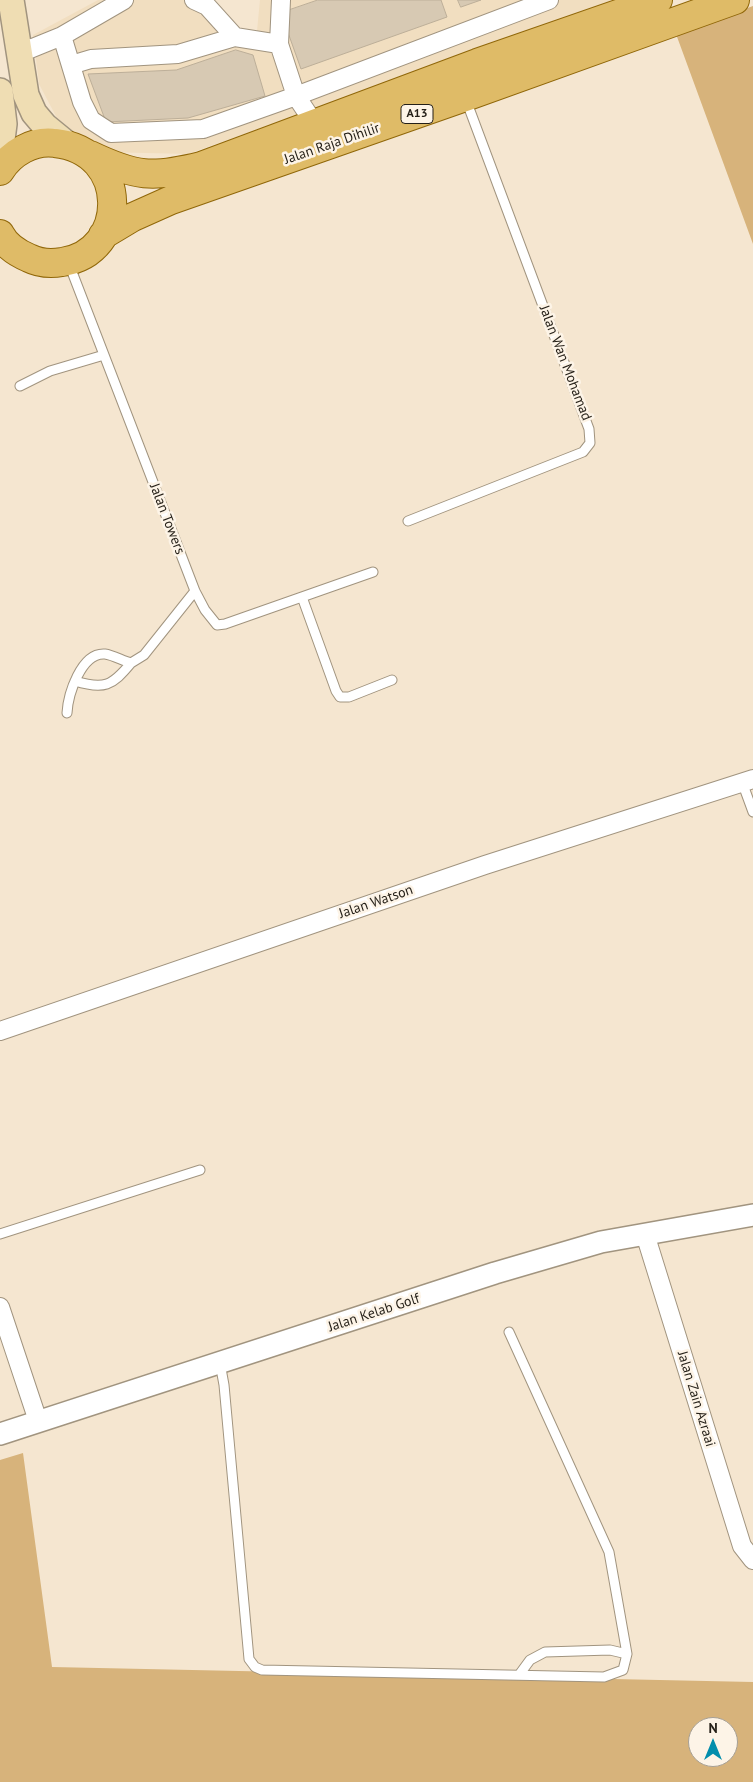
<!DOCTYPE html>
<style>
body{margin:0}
#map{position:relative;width:753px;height:1782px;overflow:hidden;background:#f5e6d0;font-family:"PT Sans",sans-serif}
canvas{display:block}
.north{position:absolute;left:688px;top:1717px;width:50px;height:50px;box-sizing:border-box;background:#fdf4e7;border:1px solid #a69f94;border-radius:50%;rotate:0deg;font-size:14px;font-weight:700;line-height:20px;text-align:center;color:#241f17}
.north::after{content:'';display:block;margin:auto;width:18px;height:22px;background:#038eac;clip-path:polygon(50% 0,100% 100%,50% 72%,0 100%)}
</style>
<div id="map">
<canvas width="753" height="1782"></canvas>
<div class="north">N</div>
</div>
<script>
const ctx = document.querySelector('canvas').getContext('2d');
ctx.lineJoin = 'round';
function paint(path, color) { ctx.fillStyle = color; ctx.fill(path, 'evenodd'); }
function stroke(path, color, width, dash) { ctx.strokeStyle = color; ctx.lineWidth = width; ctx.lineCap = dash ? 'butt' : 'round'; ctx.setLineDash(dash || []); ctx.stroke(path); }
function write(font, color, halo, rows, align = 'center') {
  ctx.font = font + ' "PT Sans",sans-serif'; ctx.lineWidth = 5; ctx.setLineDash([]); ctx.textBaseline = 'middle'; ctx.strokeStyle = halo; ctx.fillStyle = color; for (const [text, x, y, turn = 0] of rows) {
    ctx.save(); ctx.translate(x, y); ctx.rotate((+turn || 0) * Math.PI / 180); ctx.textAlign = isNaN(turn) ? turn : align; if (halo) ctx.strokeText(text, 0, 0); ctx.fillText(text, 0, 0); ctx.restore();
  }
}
const built = new Path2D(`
 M98,0H196L256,41L260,0H620L188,154L102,152L59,122L39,84L33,35Z`);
const green = new Path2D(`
 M753,6V244L676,34Z
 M23,1453L52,1667L753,1682V1782H0V1460ZM698,1727H728V1757H698Z`);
const building = new Path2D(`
 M318,0H441L447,17L301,69L281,13Z
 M458,0H481L461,7Z
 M236,50L253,55L265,96L188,118L106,122L88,74L176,70Z`);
const service = new Path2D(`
 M69,264L195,591L205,610L217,625L225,624L373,572
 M20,386L50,371L104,355
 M408,521L583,452L590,443L589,429L466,100
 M302,597L336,691L340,697H349L392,680
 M75,681C104,690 112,686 131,663
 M67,713C68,695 81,652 105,654C113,655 123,661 131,663L144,655L195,591
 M742,782L753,812
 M0,1234L200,1170
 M220,1363L224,1385L249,1659L255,1667L262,1670L604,1677L623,1670L627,1654L609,1552L509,1332
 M519,1675L530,1660L545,1652L610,1650L627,1654`);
const minor = new Path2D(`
 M194,0L207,6L235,37L279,44
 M281,0L279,44L296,96L314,123
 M62,36L82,102L91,120L111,133L203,129L296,96L549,0
 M17,38L23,46L30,49L62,36L124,0
 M71,65L91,59L178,54L235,37
 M0,1031L485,865L753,779
 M645,1234L742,1546L753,1560
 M0,1307L38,1421`);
const tertiary = new Path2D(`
 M0,1434L495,1273L601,1242L753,1215`);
const secondary = new Path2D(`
 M11,0L26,95L34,113L45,126L67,144
 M0,91L4,124L0,155`);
const primary = new Path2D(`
 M90,155C136,177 152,178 201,166L477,63L658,0
 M0,171C11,153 33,140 55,143C131,151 129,253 62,262C51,264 39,263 29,258C17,253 6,246 0,234
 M103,235L133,217L171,200L465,97L735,0`);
const shields = [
 [417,114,32]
];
const shieldNames = [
 ["A13",417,114]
];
const streetNames = [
 ["Jalan Raja Dihilir",332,144,-19],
 ["Jalan Wan Mohamad",565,363,69],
 ["Jalan Towers",167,519,69],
 ["Jalan Watson",376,902,-19],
 ["Jalan Kelab Golf",374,1313,-18],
 ["Jalan Zain Azraai",696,1399,73]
];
paint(built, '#f1dec0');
paint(green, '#d7b37b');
paint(building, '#d7c9b3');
stroke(building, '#bdaf99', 1);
stroke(service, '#a1947f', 11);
stroke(minor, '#a1947f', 20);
stroke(tertiary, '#a1947f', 24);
stroke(secondary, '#a1947f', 28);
stroke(primary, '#906709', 30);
stroke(service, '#fff', 9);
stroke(minor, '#fff', 18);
stroke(tertiary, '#fff', 21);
stroke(secondary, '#efddb3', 25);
stroke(primary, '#dfbb67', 28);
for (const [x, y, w] of shields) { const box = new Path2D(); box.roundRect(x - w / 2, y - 9.5, w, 19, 4); ctx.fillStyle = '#fdf4e7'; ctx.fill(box); stroke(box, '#241f17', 1); }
write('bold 12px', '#241f17', null, shieldNames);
write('14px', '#241f17', '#fdf4e7', streetNames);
</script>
